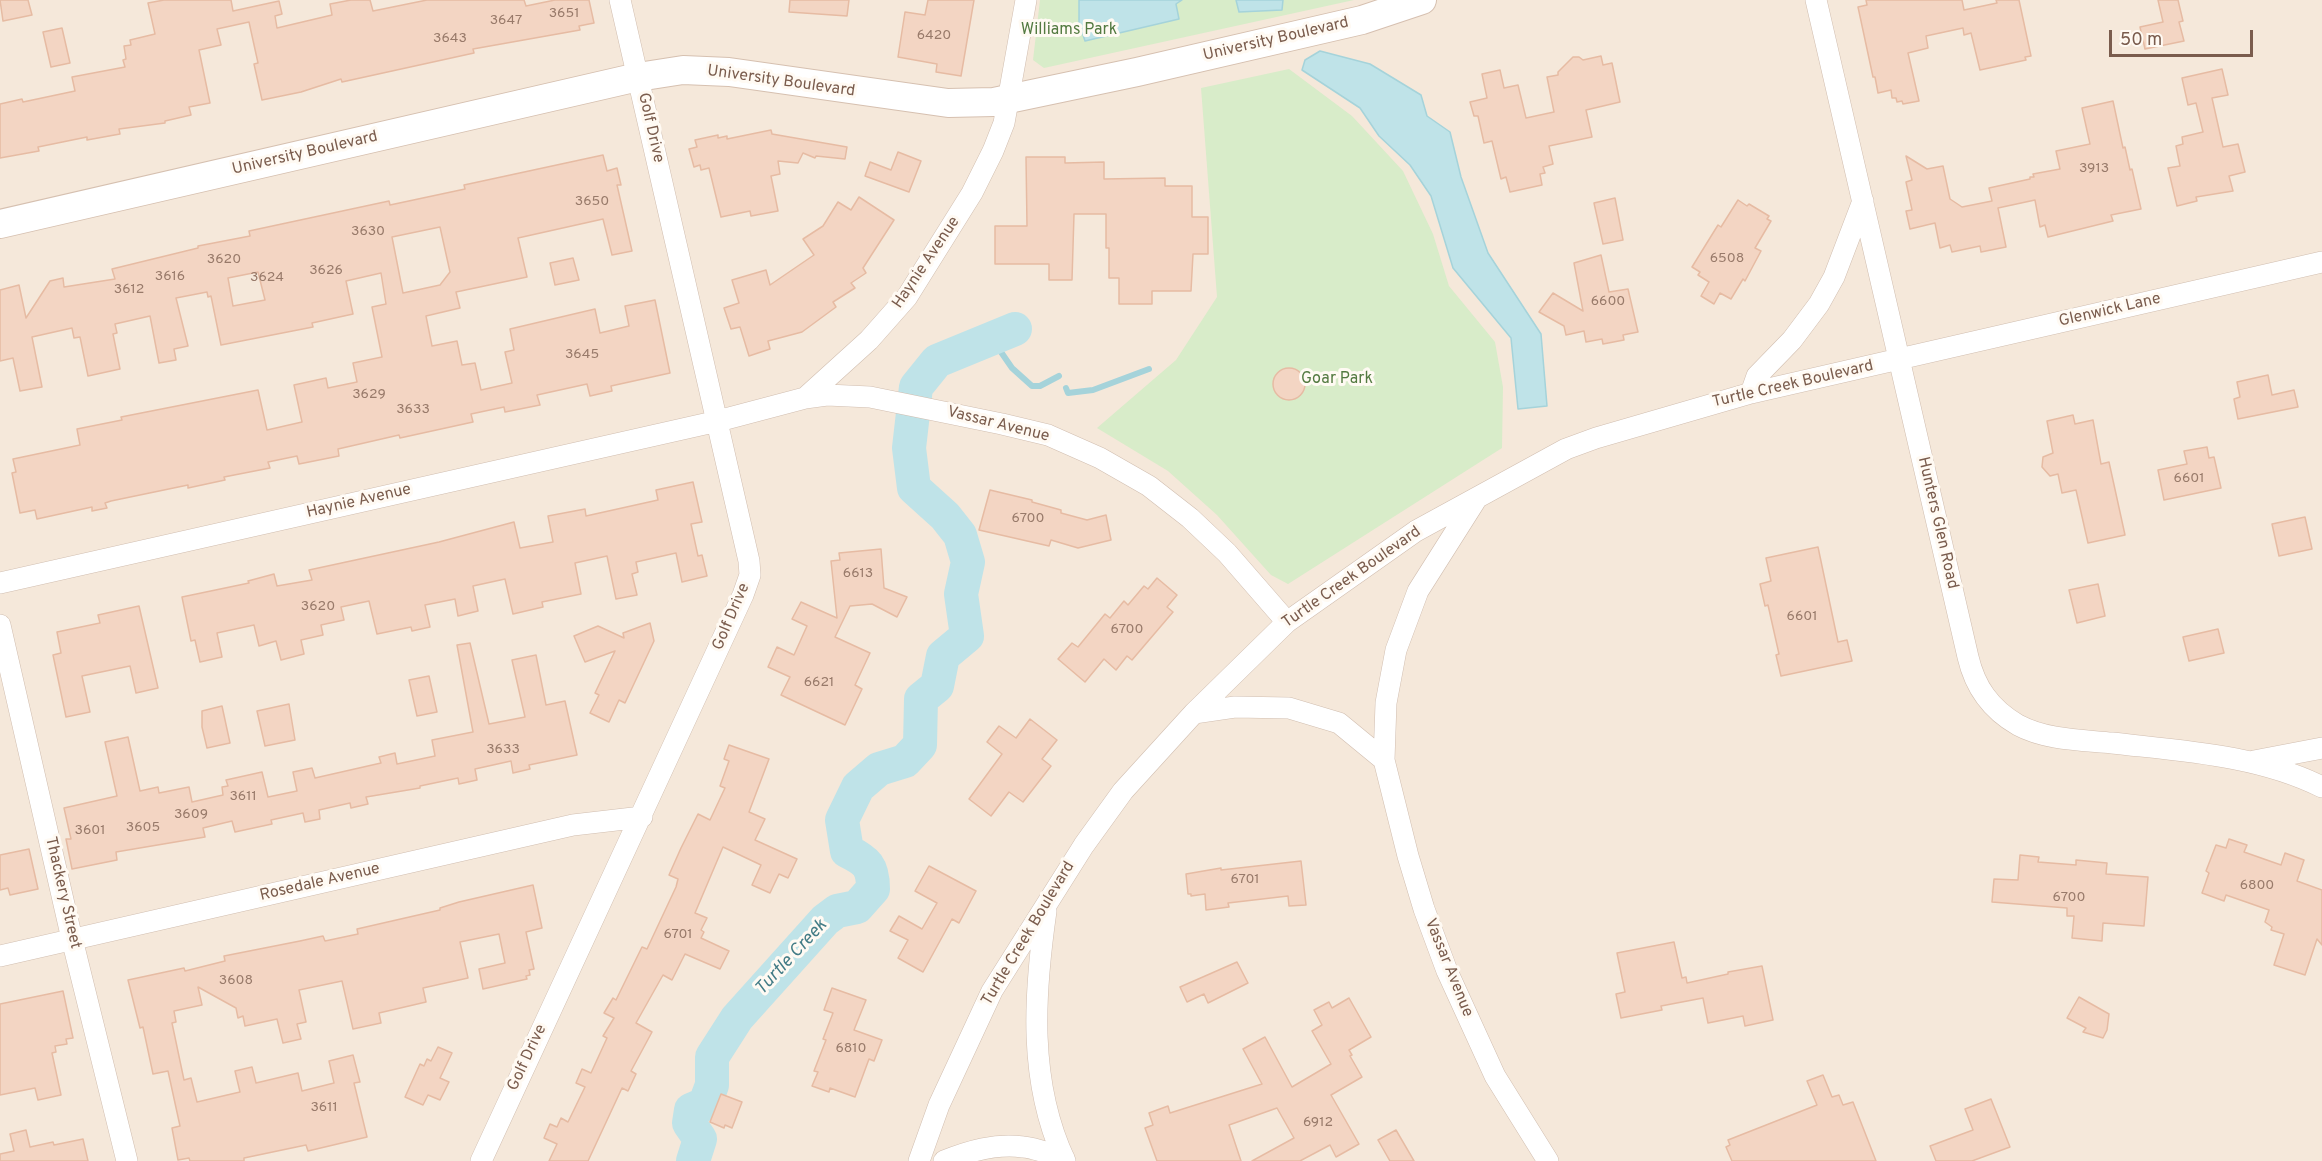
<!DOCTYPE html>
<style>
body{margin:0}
#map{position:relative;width:2322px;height:1161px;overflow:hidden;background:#fdf6ec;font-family:Overpass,sans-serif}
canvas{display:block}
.scale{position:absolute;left:2109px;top:30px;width:144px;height:27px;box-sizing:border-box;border:3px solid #7a5c4d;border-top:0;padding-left:8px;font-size:18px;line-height:21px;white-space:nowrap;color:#7a5c4d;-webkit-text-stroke:4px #fffaf3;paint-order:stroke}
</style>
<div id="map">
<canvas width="2322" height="1161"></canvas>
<div class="scale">50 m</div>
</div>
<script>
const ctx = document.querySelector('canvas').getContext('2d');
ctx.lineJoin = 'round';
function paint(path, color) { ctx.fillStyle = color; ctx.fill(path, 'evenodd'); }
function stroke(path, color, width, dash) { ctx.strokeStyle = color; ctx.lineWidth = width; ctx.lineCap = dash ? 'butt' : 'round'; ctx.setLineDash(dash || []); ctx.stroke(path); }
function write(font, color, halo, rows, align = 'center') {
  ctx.font = font + ' Overpass,sans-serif'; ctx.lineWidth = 6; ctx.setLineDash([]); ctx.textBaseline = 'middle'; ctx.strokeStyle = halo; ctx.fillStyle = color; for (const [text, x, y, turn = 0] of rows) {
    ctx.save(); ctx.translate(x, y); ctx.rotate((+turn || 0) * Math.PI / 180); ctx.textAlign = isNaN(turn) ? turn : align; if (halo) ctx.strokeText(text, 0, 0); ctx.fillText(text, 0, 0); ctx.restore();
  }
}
const residential = new Path2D(`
 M0,0H2322V1161H0Z`);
const green = new Path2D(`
 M1040,0H1354L1044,68L1033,60Z
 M1289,69L1352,116L1403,171L1433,234L1449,286L1495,342L1503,387L1502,448L1288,584L1271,575L1217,515L1168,471L1097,428L1176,360L1217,297L1201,88Z`);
const water = new Path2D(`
 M1079,0H1182L1176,4L1179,19L1085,41L1079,23Z
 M1236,0H1283L1282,10L1239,12Z
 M1320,51L1370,64L1421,95L1427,116L1450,132L1461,177L1488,253L1541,334L1547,406L1518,409L1511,338L1453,268L1431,196L1410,165L1379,136L1360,108L1302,70L1305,60Z`);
const stream = new Path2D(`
 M992,339L1012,368L1032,386H1040L1059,376
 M1066,388L1068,393L1093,390L1149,369`);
const river = new Path2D(`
 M693,1161L700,1139L689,1123L691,1110L705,1104L712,1085V1057L737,1018L825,920L837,911L857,907L873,889C873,866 867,861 847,851L842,820L858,787L879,769L905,761L920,745L921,699L937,686L943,656L967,636L961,594L968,562L960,535L945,516L914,488L909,448L916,387L937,361L1015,329`);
const building = new Path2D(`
 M0,0H28L32,15L3,21Z
 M164,0H231L233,11L279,1L282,14L275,16L277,28L332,15L330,4L351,0H370L373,11L427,0H524L526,6L555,0H589L594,23L579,26L580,30L473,49L474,53L342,82L341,79L301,92L262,100L254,64L258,63L249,22L217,29L221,45L199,50L210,103L189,107L191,115L165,121V123L119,129L120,134L87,140V137L38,147L39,151L0,158V104L22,99L23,102L75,91L72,77L125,67L123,60L126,59L124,46L131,45L130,40L155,34L148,3Z
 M790,0H849L847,16L789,12Z
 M928,0H974L961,76L936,72L937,64L898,57L905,12L925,15Z
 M1866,0H1962L1964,10L1997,3L1996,0H2019L2031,56L2025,57L2026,60L1980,70L1971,33L1964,35L1963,28L1926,36L1928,48L1908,53L1919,101L1903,104L1902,101L1897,102L1896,98H1892L1891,90L1878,93L1875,77H1873L1858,7L1867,5Z
 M2158,0H2178L2183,21L2179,22L2184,41L2145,49L2140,27L2163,22Z
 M62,28L70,63L51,67L43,32Z
 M1601,56L1603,65L1612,63L1620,102L1586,110L1592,137L1549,146L1553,164L1543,167L1545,173L1540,174L1542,185L1510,192L1506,177L1501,179L1492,141L1484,143L1478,116H1474L1470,102L1487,98L1482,74L1500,70L1504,88L1518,85L1526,118L1554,112L1547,77L1558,75V72L1573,57H1579L1583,60Z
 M2222,69L2228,95L2212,98L2223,147L2238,144L2245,172L2229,176L2233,191L2196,197L2197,201L2177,206L2168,168L2180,166L2176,146L2183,144L2182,137L2203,132L2196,103L2188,105L2182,78Z
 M2113,101L2123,148L2125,147L2130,170L2132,169L2141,209L2111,215L2113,221L2048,237L2045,225L2040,227L2035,200L1998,208L2006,247L1981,252L1980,246L1952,252L1950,245L1940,248L1935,223L1910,229L1906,211L1912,210L1906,182L1912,180L1906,156L1927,169L1943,166L1950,199L1962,207L1992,201L1989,188L2030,179V177H2034L2033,174L2060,169L2056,151L2090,144L2082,108Z
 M771,130L772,134L847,147L845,159L816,156L815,158L803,153L798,163L778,161L780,174L771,176L778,211L751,216L750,211L721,217L709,168L701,170L700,165L694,167L689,149L697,147L695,140L718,135V138L727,136V139Z
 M898,152L921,161L909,192L865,176L870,162L891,170Z
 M603,155L607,171L617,168L621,185H617L632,251L612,255L603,219L518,238L527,277L456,292L460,308L426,316L432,346L457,341L462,365L475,363L481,390L512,383L505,352L514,350L510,329L595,309L600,333L629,326L625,306L655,300L670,373L611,386L612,391L590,396L587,384L537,395L540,405L505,412L504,407L471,414L473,422L400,438L399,435L338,449L339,456L299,464L297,456L268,462L270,468L224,477L225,480L188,488V485L111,501L105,503L107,508L92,511V507L37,519L35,510L20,513L12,473L16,472L13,459L80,445L77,429L122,420L121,417L258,390L267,430L302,422L294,385L326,378L328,388L357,382L353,363L382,357L372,307L386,304L381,273L346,281L353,314L312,323L313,327L221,345L211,296L208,297L207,292L176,298L188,346L174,349L176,360L159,363L150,316L115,324L117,333L113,334L120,369L88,376L80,337L74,338L72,328L32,337L42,387L20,391L13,358L0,361V290L19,285L26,318L50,281L63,278L64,287L115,279L112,269L198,248V246L250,236L249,231L389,201L390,205L465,189L464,185ZM440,227L450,272L440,285L403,293L392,237ZM258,272L265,300L233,306L228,278Z
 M1026,157H1065V163L1104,162V179L1165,178V186H1192V217H1208V254H1193L1191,291H1152V304H1119V278H1109V248H1106V214H1074L1072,280H1049V264H995V226H1027Z
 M859,197L894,220L863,268L866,273L851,283L855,288L833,302L836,307L802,332L768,341L770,349L749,356L740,327L731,329L724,308L739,303L732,280L766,270L770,285L814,255L803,239L823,226L838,202L851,210Z
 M1615,198L1623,240L1603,244L1594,203Z
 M1738,200L1747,206L1749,204L1769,216L1767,219L1771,221L1755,248L1761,251L1745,281L1743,279L1731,299L1720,293L1714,304L1701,296L1709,282L1698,275L1700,272L1692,267L1718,225L1721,227Z
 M1601,255L1609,292L1628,289L1638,332L1623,335L1624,340L1603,344L1602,339L1586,342L1584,331L1566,335L1564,326L1539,312L1553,293L1583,311L1574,263Z
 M573,258L579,280L555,285L550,263Z
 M1273 384a16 16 0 1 1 32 0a16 16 0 1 1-32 0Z
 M2268,375L2272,395L2294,390L2298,407L2238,419L2234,399L2240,397L2237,382Z
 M2073,415L2075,424L2093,420L2101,464L2109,462L2125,535L2088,543L2076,490L2062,493L2058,474L2050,476L2042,467L2043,457L2053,453L2047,421Z
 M2207,447L2209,458L2214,457L2221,488L2164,500L2158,470L2187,464L2184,451Z
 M693,482L702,522L691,524L698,556L702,555L707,576L682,582L676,553L636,562L638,572L632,574L637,595L616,599L607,556L575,563L581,594L542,602L543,607L513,614L505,579L473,586L478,611L458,616L455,599L425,605L430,627L412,631L411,627L377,634L369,601L341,607L344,620L321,625L323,635L301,640L304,654L281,660L276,641L259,646L254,625L217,633L222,657L200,662L195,640L191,641L182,597L249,583L248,581L274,574L277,586L312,580L309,570L439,542L514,522L520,548L553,542L548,516L585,509L586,516L658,500L656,490Z
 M990,490L1032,500V502L1061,510V513L1087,520L1106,515L1111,540L1078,548L1051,540L1049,546L979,530Z
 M2305,517L2312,549L2279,556L2272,524Z
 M1818,547L1838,642L1847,640L1852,661L1781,676L1776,655L1779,654L1768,605L1765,606L1760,584L1771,581L1766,558Z
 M881,549L884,588L907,597L897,617L872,604L850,606L835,637L870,653L855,685L862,689L845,725L781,695L790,677L768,667L777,647L794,655L807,626L792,619L801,602L837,618L831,561L840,560L839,553Z
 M1157,578L1177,595L1167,607L1173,612L1132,660L1127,656L1116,670L1104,659L1085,682L1058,659L1072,643L1078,647L1105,614L1110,618L1124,601L1128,605L1144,586L1148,589Z
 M2098,584L2105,616L2077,623L2069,590Z
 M139,606L158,688L136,693L130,666L82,676L90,712L66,717L53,655L61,653L57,632L100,623L98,615Z
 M650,623L654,641L625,703L619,700L609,722L590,713L599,695L595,693L615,651L585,662L574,636L598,626L624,638L623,633Z
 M2218,629L2224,653L2189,661L2183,637Z
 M470,643L489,724L525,717L512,660L536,655L546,705L565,701L577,755L529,765L530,769L513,773L511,761L475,769L477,780L459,784L458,778L420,786V788L366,797L368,804L351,808L350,803L319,810L320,819L305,822L303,813L271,820L272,824L235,832L232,821L203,828L205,837L116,852L117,860L72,869L66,839H71L64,808L117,796L105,742L128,737L140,791L158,787L159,793L189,787L192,802L223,795L222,787L228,786L226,780L262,772L268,797L297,791L293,772L312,768L315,778L381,763L379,757L395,753L397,764L435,756L432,740L473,732L457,645Z
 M429,676L437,712L417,716L409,680Z
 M289,704L295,740L265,746L257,711Z
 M222,706L230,743L207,748L202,727V711Z
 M1030,719L1057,740L1042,759L1051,766L1023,802L1009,792L991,816L969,799L1002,754L987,742L999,726L1016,738Z
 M729,745L769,759L749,812L765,819L755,840L797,859L788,878L779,874L770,893L752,885L761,865L723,847L695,913L707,918L701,930L704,932L701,938L729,951L720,969L685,954L672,980L663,975L636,1023L652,1032L631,1071L636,1074L628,1091L622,1088L588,1161H549L557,1144L544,1138L550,1124L557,1127L561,1118L568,1122L585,1087L576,1083L582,1069L591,1073L607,1038L603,1036L614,1018L604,1013L613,998L616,1000L642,947L647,949L676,887L678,879L669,875L681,848L698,814L710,820L725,788L720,786L729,761L724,759Z
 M2229,839L2247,845L2244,852L2281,865L2285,853L2304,860L2297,881L2322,890V945L2317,939L2305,975L2274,965L2284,934L2271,930L2272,927L2265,922L2269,910L2226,895L2224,901L2202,893L2209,873L2206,871L2216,845L2226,848Z
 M29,849L38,889L10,895L8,888L0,890V855Z
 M2020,855L2039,857L2038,862L2076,865V860L2107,863L2106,874L2148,877L2144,926L2103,923L2102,941L2072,938L2074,916H2067V908L1992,902L1994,879L2018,880Z
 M1301,861L1306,905L1289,906L1288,896L1228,903L1229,907L1206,910L1205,894L1191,896V894H1188L1186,874L1221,868V870Z
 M929,866L976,891L959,923L952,919L923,972L898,958L908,940L890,931L899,916L922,929L937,903L915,891Z
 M533,885L542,928L526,932L534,969L529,970L530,975L526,976L527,979L483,989L479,969L505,963L499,934L460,942L468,978L423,988L426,1002L379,1013L381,1023L353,1029L342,981L299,990L306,1022L297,1024L301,1039L283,1043L277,1019L245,1026L243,1016L238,1018L236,1008L198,987L202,1005L174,1011L176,1022L172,1023L184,1080L191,1078L197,1102L240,1092L235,1071L252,1067L256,1083L298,1073L302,1091L334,1083L329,1061L353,1055L360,1082L354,1083L367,1137L308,1151L306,1145L244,1158V1161H190L189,1158L178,1160L172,1128L180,1126L168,1071L153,1074L143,1027L140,1028L128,980L184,968L185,971L225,961L224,956L300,941L323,936L325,941L358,934L357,929L440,910V908L459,902Z
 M1674,942L1682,978L1686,977L1687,983L1728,974V972L1762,966L1773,1020L1745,1026L1743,1016L1708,1023L1703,998L1661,1006L1662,1010L1621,1018L1616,994L1625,992L1617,953Z
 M1237,962L1248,983L1208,1003L1204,994L1187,1002L1180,987Z
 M832,988L866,1000L854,1030L882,1040L874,1061L869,1059L855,1097L830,1088L829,1092L812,1086L818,1072L814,1071L826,1040L823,1039L833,1013L824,1010Z
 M63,991L73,1038L66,1039L67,1044L55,1046L56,1052L52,1053L61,1095L38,1100L35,1088L0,1095V1004Z
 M2079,997L2109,1014L2107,1030L2103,1038L2083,1032L2086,1028L2067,1018Z
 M1349,998L1371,1037L1349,1050L1352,1055L1350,1056L1362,1077L1331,1095L1359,1144L1336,1157L1330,1145L1300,1161H1252L1294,1138L1277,1108L1229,1125L1241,1161H1157L1145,1128L1153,1125L1149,1113L1168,1106L1170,1113L1262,1084L1243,1049L1265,1037L1292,1087L1331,1064L1312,1031L1322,1025L1314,1010L1329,1002L1332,1008Z
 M438,1047L452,1053L440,1078L449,1082L440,1100L428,1095L423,1105L405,1097L420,1064L424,1066L427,1059L431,1061Z
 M1823,1075L1832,1097L1839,1095L1843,1105L1853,1102L1876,1161H1732L1726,1147L1730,1145L1728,1140L1817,1105L1807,1081Z
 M721,1094L742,1102L732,1128L725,1125L724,1128L710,1122Z
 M1991,1099L2010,1147L1972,1161H1936L1930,1146L1973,1130L1965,1109Z
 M26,1130L30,1147L53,1142L54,1145L83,1139L88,1161H0V1154L14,1151L10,1134Z
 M1396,1130L1414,1161H1390L1378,1140Z`);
const street = new Path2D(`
 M1816,0L1968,657C1975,687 1990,709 2018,725C2046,740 2081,740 2112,743C2182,751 2258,755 2322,787
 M1751,393L1757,376L1792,340L1819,304L1834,277L1863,201
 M805,398L869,340L907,297L972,193L993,151L1004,123L1026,0
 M1475,501L1418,591L1396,650L1386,703L1384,760L1408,856L1424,909L1447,971L1495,1076L1548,1161
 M0,583L718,421L805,398L827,395L870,397L1002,424L1048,435L1100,458L1149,486L1190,518L1227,553L1287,622
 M0,625L72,939L127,1161
 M1194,713L1235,707L1289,708L1339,723L1384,760
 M2254,761L2322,748
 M1046,911C1034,995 1028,1082 1065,1161
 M0,956L573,825L642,817
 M481,1161L743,595L750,575L749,561L620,0
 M919,1161L939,1105L992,991L1084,845L1123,791L1194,713L1287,622L1416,531L1566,449L1596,438L1751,393L2322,262
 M944,1161C969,1151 996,1143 1023,1147C1037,1148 1051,1155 1064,1158`);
const secondary = new Path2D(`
 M0,224L638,77L683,70L729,72L948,103L994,102L1137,72L1362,20L1422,0`);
const numberNames = [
 ["3651",564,14],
 ["3647",506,21],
 ["6420",934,36],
 ["3643",450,39],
 ["3913",2094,169],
 ["3650",592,202],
 ["3630",368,232],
 ["6508",1727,259],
 ["3620",224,260],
 ["3626",326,271],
 ["3616",170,277],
 ["3624",267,278],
 ["3612",129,290],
 ["6600",1608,302],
 ["3645",582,355],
 ["3629",369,395],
 ["3633",413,410],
 ["6601",2189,479],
 ["6700",1028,519],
 ["6613",858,574],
 ["3620",318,607],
 ["6601",1802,617],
 ["6700",1127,630],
 ["6621",819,683],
 ["3633",503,750],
 ["3611",243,797],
 ["3609",191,815],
 ["3605",143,828],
 ["3601",90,831],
 ["6701",1245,880],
 ["6800",2257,886],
 ["6700",2069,898],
 ["6701",678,935],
 ["3608",236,981],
 ["6810",851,1049],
 ["3611",324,1108],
 ["6912",1318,1123]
];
const parkNames = [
 ["Williams Park",1069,31],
 ["Goar Park",1337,380]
];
const streetNames = [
 ["University Boulevard",1276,40,-13],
 ["University Boulevard",781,82,8],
 ["Golf Drive",650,128,77],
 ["University Boulevard",305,154,-13],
 ["Haynie Avenue",927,263,-56],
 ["Glenwick Lane",2110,311,-13],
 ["Turtle Creek Boulevard",1793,385,-13],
 ["Vassar Avenue",998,425,14],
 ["Haynie Avenue",359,502,-13],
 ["Hunters Glen Road",1937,523,77],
 ["Turtle Creek Boulevard",1352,578,-35],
 ["Golf Drive",732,617,-67],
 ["Rosedale Avenue",320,883,-13],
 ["Thackery Street",62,893,77],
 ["Turtle Creek Boulevard",1029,934,-59],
 ["Vassar Avenue",1448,968,68],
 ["Golf Drive",528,1058,-65]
];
const waterNames = [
 ["Turtle Creek",792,958,-47]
];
paint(residential, '#f5e8da');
paint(green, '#d8ecc9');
paint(water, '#bfe3e8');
stroke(water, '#a5d3da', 1.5);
stroke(stream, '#a5d3da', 6);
stroke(river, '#bfe3e8', 34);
paint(building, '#f3d5c3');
stroke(building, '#e6bba3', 1.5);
stroke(street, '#d1beb0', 22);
stroke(secondary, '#d6c0b0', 30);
stroke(street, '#fff', 21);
stroke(secondary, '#fff', 28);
write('14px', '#987a6a', null, numberNames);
write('16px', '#537a41', '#fffaf3', parkNames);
write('16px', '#7a5c4d', '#fffaf3', streetNames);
write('italic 18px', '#437c86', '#fffaf3', waterNames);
</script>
